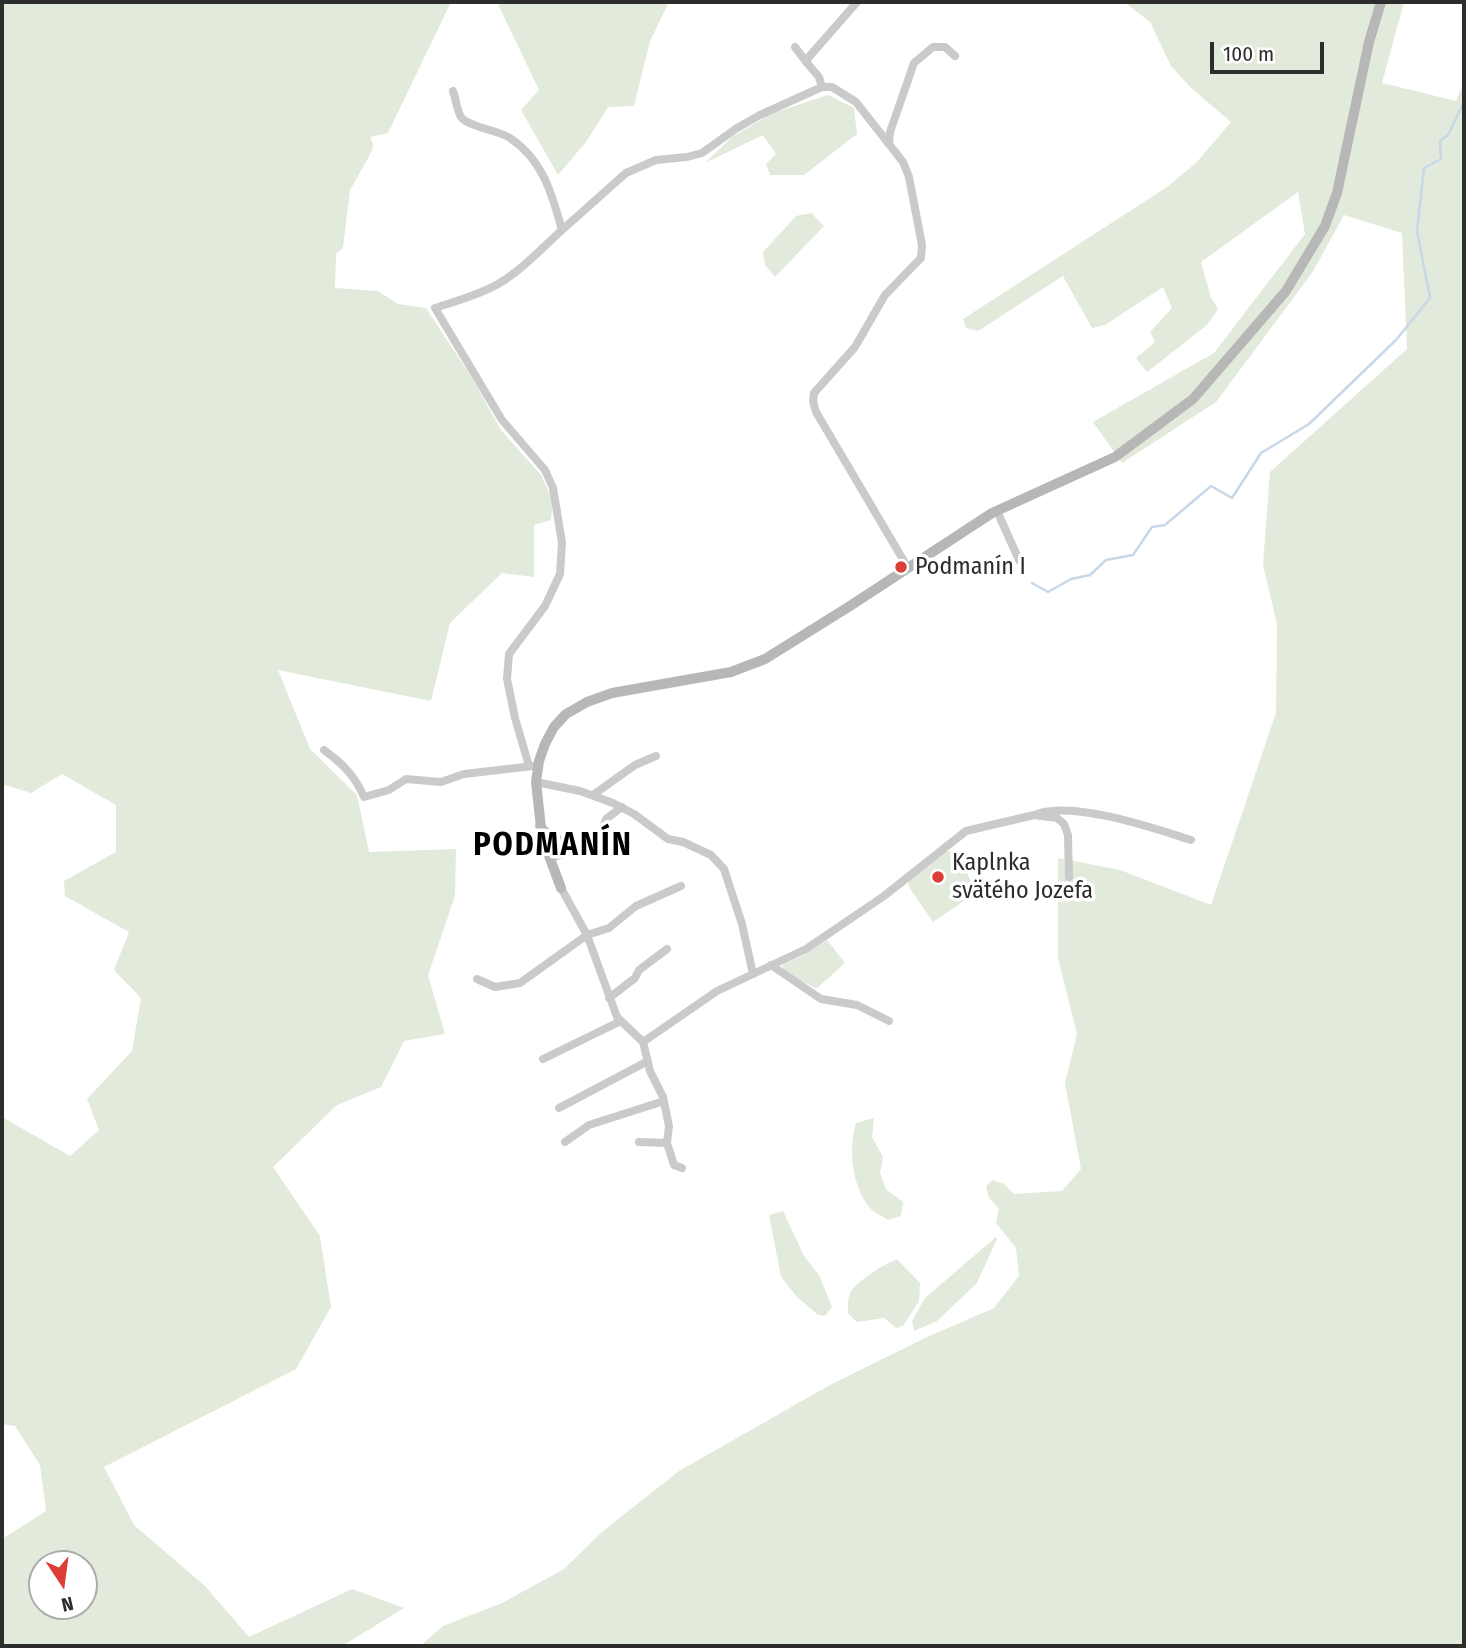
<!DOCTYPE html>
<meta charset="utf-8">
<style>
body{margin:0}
#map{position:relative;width:1466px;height:1648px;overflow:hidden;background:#fff;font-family:"Fira Sans Condensed",sans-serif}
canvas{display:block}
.frame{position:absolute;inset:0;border:4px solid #2d2d2d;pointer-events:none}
.north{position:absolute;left:28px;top:1550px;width:70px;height:70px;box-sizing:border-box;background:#fff;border:2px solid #ababab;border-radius:50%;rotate:167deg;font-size:19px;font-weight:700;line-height:28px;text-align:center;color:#2d2d2d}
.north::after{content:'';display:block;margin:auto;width:24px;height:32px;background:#db3e37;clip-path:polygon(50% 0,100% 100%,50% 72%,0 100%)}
.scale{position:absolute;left:1210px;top:42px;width:114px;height:32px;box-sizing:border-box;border:4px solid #2d2d2d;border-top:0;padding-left:9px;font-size:21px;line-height:24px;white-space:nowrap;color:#2d2d2d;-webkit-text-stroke:5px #fff;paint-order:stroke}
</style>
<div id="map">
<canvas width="1466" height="1648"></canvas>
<div class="frame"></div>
<div class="north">N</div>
<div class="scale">100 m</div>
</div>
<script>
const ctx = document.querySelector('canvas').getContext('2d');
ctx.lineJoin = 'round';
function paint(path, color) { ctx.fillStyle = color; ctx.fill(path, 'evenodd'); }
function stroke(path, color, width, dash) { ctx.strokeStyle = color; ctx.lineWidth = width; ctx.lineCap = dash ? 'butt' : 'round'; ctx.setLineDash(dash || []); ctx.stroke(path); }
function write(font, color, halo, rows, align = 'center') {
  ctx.font = font + ' "Fira Sans Condensed",sans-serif'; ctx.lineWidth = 7; ctx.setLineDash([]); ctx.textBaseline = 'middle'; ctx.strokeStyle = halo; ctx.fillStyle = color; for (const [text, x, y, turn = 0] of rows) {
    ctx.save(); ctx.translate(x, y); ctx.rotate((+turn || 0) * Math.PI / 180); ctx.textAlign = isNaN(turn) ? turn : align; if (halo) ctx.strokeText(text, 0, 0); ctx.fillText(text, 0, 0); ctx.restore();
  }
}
const green = new Path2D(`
 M2,2H451L388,133L370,137L373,144L372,151L350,190L343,248L336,254L335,288L378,291L398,304L426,308L472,378L501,430L541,475L553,501L551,520L534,525V577L502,573L450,623L431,701L278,670L310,749L357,795L369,852L456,849L455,896L428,975L445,1034L404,1041L381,1087L337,1105L273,1167L320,1236L331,1307L296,1369L104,1467L134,1525L205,1586L249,1637L352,1589L404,1608L342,1646H2V1539L46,1511L40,1465L15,1426L2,1424V1117L70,1156L99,1130L87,1099L132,1051L141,998L114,970L129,932L65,896L64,881L116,852V805L62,774L31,793L2,784ZM42,1564H84V1606H42Z
 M497,2H669L650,41L634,106L608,107L586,142L558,175L521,110L539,90Z
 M1124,2H1404L1382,83L1456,101L1464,81V1646H420L443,1626L502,1603L564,1569L603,1531L679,1471L830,1385L925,1338L994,1308L1019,1276L1016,1248L996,1223L999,1209L989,1198L986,1186L993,1180L1004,1184L1014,1194L1062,1191L1081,1169L1065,1083L1077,1034L1058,958V858L1120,870L1211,905L1276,713L1277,624L1263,565L1270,472L1407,349L1402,233L1344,215L1312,273L1216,402L1122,463L1093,422L1214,353L1305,234L1298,192L1201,262L1211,298L1218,309L1207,325L1147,372L1136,358L1155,342L1150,332L1172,308L1163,287L1105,325L1092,328L1063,276L978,331L966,328L963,319L1167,187L1196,163L1231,122L1191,88L1171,66L1150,22Z
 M828,95L854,108L857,134L804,175H770L766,164L776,154L763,135L705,163L732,137L773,113Z
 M811,213L824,226L775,277L765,265L763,252L796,216Z
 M954,850L977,892L933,922L909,887L908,881L946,852Z
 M827,940L845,963L816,989L785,971L782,965L802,956Z
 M874,1118L872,1137L883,1157L880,1173L886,1189L903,1202L901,1216L888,1220C883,1216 874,1213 870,1208C852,1187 848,1148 856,1123Z
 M783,1211L804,1256L819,1275L832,1307L825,1316L818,1315L797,1297L781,1277L769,1215Z
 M996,1237L997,1239L977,1283L937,1321L914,1331L912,1321L925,1298Z
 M897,1259L920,1283L919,1301L903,1326L896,1328L884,1318L857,1322L848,1313C848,1306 847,1297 852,1290C860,1279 885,1264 897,1259Z`);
const stream = new Path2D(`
 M1032,583L1048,592L1071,579L1090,575L1106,560L1133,555L1152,527L1165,525L1211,486L1232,498L1261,453L1309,424L1396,340L1430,298L1417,231L1424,168L1441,159L1440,141L1448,135L1464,102`);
const street = new Path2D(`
 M795,47L807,63
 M822,87L819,77L807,63L808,58L857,2
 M453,91C456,99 457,111 461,117C468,127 498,130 510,138C543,160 552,194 562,230L626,173L656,160L687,157L702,153L737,128L760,115L822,87H832L856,102L903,162L909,177L922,245L921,258L885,295L855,347L814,393L813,401L816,412L908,568
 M889,142L890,132L914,63L933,47H945L955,56
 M997,511L1019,560
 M324,750C343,764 355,776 364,797L389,790L406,779L441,782L464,774L533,766
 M529,766L515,718L507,679L509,654L545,606L560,574L562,543L556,506L553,488L545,470L502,420L435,308C456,301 479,295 498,284C522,270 542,248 562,230
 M536,782L580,791L613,803L634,814L668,839L683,842L711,855L724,869L742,924L753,974
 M593,795L635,765L656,756
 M1037,814C1075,801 1153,828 1191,840
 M539,826L561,840L569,852L549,859
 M569,852L595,839L602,832L606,819L622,807
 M561,888L587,935L617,1017L643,1042L650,1071L663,1097L669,1126L667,1143L674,1165L682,1168
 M771,965L821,999L857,1005L889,1021
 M477,979L495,987L520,983L587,935L609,928L636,906L681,886
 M609,998L635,978L639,970L667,949
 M643,1042L717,991L806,949L884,896L966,831L1034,815L1057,818L1064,824L1068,835L1069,877
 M543,1059L621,1021
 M559,1108L648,1061
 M565,1142L589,1125L664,1101
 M639,1142L667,1143`);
const secondary = new Path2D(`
 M561,888L542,837L536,782L539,761L545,744L554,727L566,714L587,702L612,693L731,672L765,659L850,606L992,513L1115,457L1193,399L1286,291L1325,226L1337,193L1369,42L1381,2`);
const markers = [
 [901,567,7,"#db3e37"],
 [938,877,7,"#db3e37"]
];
const poiNames = [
 ["Podmanín I",915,567],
 ["Kaplnka",952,863],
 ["svätého Jozefa",952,891]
];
const districtNames = [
 ["PODMANÍN",553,846]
];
paint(green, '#e1eadb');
stroke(stream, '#c8d8e9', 2.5);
stroke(street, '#cacaca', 8);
stroke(secondary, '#b7b7b7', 10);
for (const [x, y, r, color] of markers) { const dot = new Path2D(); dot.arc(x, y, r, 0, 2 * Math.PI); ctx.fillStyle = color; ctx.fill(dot); stroke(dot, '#fff', 2.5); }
write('24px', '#2d2d2d', '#fff', poiNames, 'left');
ctx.letterSpacing = '2px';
write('bold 32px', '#000', '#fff', districtNames);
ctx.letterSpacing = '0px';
</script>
